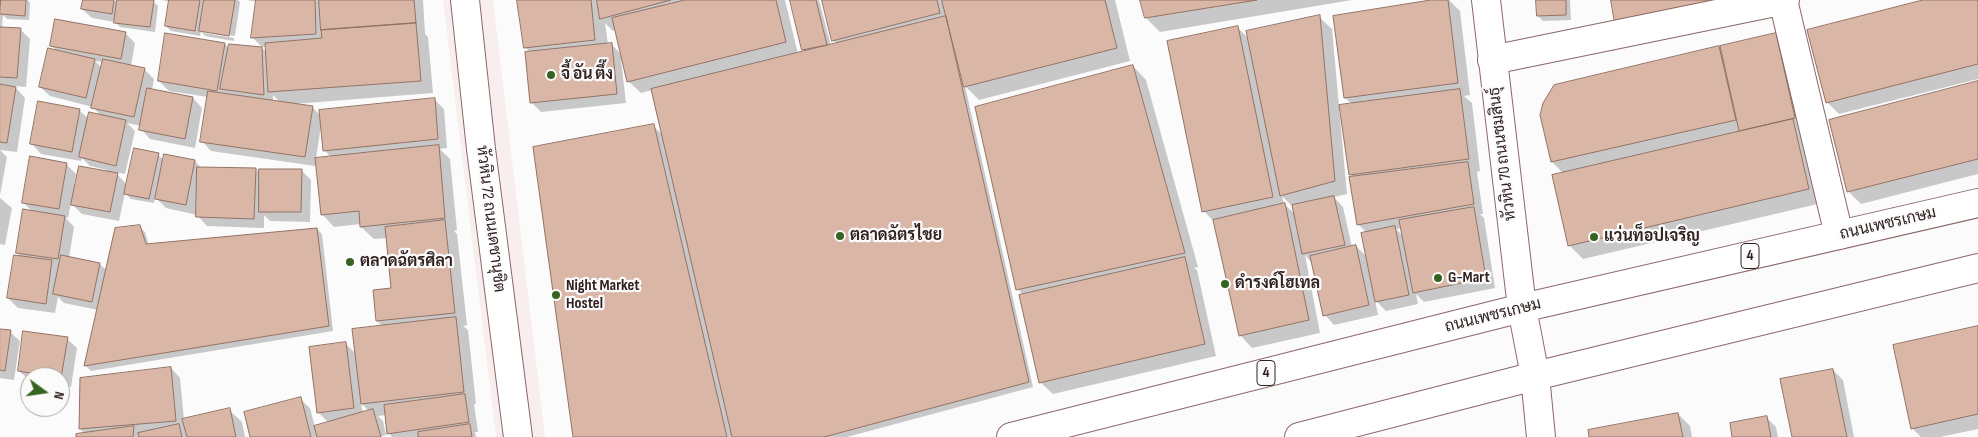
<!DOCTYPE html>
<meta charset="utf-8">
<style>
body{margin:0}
#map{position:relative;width:1978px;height:437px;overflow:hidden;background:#fbfbfb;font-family:"Sofia Sans Condensed",sans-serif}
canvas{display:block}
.north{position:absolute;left:20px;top:367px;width:50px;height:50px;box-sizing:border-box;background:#fbfbfb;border:1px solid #aaa4a4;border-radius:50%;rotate:104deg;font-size:14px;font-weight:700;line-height:20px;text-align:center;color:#312221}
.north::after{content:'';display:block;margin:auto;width:18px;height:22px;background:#366321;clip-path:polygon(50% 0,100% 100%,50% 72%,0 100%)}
</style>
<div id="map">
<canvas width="1978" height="437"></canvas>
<div class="north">N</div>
</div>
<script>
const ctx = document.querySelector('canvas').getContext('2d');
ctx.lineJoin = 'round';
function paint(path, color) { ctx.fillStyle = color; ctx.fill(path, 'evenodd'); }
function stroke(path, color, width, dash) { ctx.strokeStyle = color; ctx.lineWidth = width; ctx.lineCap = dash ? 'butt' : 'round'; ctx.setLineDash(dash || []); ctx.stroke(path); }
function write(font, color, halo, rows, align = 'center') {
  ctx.font = font + ' "Sofia Sans Condensed",Sarabun,sans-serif'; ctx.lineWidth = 4.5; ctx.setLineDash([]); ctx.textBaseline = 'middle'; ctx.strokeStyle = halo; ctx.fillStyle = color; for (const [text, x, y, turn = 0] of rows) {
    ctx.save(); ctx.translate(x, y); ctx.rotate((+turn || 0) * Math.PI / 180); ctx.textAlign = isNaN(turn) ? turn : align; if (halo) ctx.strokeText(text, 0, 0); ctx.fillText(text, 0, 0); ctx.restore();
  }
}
const built = new Path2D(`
 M443,0H493L545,437H496Z`);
const shadow = new Path2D(`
 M0,0H28L30,3L29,20L7,19L3,15L2,28L20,29L30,39L26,87L14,86L25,98L17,152L0,150Z
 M82,0L153,1L158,6L155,32L120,27L115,22L92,18L82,9L84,0Z
 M162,0H238L240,2L235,36L204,31V33L234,38V41L205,36L201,31L200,36L171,31L166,26L170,2Z
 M247,0H423L425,34L428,37L433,93L294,104L312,107L320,115L434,99L444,109L447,148L440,149L450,159L457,230L454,231L457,234L467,325L463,326L468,330L476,404H474L478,432H475L476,437H392L389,433L386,415L378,416L383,421L386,435L379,437H252L300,399L310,408L315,427L329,423L319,413L310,348L345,343L356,354L383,327L377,321L392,289L387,238L374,239L361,227V224L334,227L322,214L331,157L324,150L321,125L315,166L211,151L202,141L208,97L169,91L159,81L225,44L230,49L262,48L267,53L266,47H262L253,38L257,2ZM273,95L280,102L273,101ZM361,403L370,412L363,414Z
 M518,0H785L798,54L805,52L803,50L791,0H819L831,46L837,44L833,40L823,0H1115L1130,61L979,100L965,86L1033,387L847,437H574L653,126L663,135L652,90L641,93L628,81L623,60H621L626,103L541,112L531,102V53L525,47ZM605,23L613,31L616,30L622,55L611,44L608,45Z
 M1141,0H1352L1160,32L1146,18Z
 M1438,0H1449L1460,11L1470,95L1464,96L1472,103L1480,171L1477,172L1483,214H1480L1484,218L1495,288L1424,302L1416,294L1418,304L1386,311L1375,300L1378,315L1334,325L1325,315L1313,264L1305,255L1320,333L1252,348L1240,335L1215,223L1204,211L1237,27L1249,39L1319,17L1332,29L1339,106L1352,104L1345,98ZM1339,107H1341L1350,174L1354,178L1358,224L1367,233V257L1356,246L1352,247L1343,207L1334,197L1347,194ZM1282,196L1294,208L1295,214L1284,204ZM1402,228L1403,236L1396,229Z
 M1537,0H1570L1571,20L1543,21L1538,16Z
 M1928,0H1978V79L1839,114L1827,102Z
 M125,33L135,43L131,66L144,69L154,79L152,90L193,98L202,108L195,148L150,139L141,129V126L127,123L135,131L125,174L115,172L127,185L158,155L164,160L195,161L201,168L256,169L261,175L302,171L311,180L310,222L270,221L264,215V228L207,226L197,215L166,208L155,197L154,203L131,199L125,193L119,221L82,214L71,203L68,218L65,217L74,227L69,258L100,264L107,271L139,227L145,232L149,245L317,229L322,234L333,331L91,371L86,366L98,310L64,303L58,297L55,313L18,308L8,298L22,258L17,252L33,212L23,202L66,164L76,174L74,184H76L106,172L107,170L90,166L82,158L81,161L41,154L32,144L79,110L89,119L101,116L93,107L50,96L40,87L58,52L51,45ZM95,61L103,62L102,68Z
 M1775,35L1785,44L1822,203L1583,259L1569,245L1564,174L1552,162L1541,115L1719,48L1722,51Z
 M1133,66L1146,80L1198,267L1194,268L1197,270L1216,356L1053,394L1040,382L1023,295L1018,289Z
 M1978,82V174L1861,204L1849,192L1830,120Z
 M0,150L7,157L0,195Z
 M0,198L12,208L5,245L0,244Z
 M1978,327V429L1940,437H1921L1912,428Z
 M0,330L10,332L20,341L14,380L0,378Z
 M67,339L77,348L71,387L60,385V377H30L29,380L19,371Z
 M171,368L180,378L184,420L229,410L242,422L245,437H140L139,435V437H77L85,434L80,429L81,379Z
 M1833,370L1843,380L1854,437H1793Z
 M1678,414L1690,426L1692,437H1590Z
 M1767,418L1776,427L1778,437H1733Z`);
const building = new Path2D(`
 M1,0H26L25,16L0,14Z
 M83,0H114L112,14L81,9Z
 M117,0H154L150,27L114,23Z
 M169,0H200L195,31L165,26Z
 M204,0H235L229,36L199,31Z
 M256,0H315L316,34L251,38Z
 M319,0H414L416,23L321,30Z
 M517,0H591L595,40L524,48Z
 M597,0H671L600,19Z
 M685,0H776L786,42L627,82L612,18Z
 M790,0H816L827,45L802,50Z
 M822,0H937L940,13L832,41Z
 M942,0H1105L1117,48L964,87Z
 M1140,0H1257L1145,18Z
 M1431,0H1448L1458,83L1344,98L1333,16Z
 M1536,0H1566V15L1537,16Z
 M1611,0H1716L1615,23Z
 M1923,0H1978V64L1826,103L1807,30Z
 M1320,15L1335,181L1280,196L1246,31Z
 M946,16L1029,382L824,437H732L651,89Z
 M55,19L126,32L121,59L50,46Z
 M416,23L421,81L268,92L265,43L322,38L321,30Z
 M1238,26L1273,197L1202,212L1167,41Z
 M0,27L21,28L17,78L0,77Z
 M165,33L225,43L217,91L158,81Z
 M1776,33L1795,118L1739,131L1720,46Z
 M612,43L617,94L530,103L525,52Z
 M229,44L262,47L264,95L220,89Z
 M1719,46L1736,120L1551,162L1540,115L1543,103L1554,85Z
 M48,48L95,59L86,98L39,87Z
 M103,59L145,68L134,117L91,108Z
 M1133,65L1185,253L1016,290L975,107Z
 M1978,81V159L1847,192L1829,120Z
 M0,84L16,87L7,143L0,142Z
 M147,88L193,97L185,139L139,130Z
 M1460,89L1469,159L1349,175L1339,105Z
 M208,91L313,106L305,157L200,142Z
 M435,98L438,139L323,151L319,110Z
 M38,101L80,109L72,152L30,144Z
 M89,112L126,120L116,166L79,157Z
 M1793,119L1809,189L1568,246L1552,175Z
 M654,124L727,437H573L533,147Z
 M439,145L445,218L360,227L359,211L321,215L315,158Z
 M134,148L159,153L149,199L124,194Z
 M164,154L195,160L186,205L155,199Z
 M30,156L67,163L59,209L22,203Z
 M1468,162L1474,204L1357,225L1349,177Z
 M79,166L118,173L110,212L71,205Z
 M197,167L256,168L254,219L196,217Z
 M259,169H302L301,212H259Z
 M1334,196L1345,245L1302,254L1292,205Z
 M1285,203L1309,320L1239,336L1213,220Z
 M1474,207L1486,278L1413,293L1399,220Z
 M23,209L65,216L58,259L16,253Z
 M445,220L455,313L376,321L373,290L391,288L385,227Z
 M140,225L146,244L317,228L329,326L84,366L115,228Z
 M1395,226L1409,295L1375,302L1361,233Z
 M1356,245L1369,305L1323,316L1310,256Z
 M14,255L52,260L46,304L7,298Z
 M61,255L100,263L92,302L53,294Z
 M1185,257L1205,344L1039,383L1019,295Z
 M456,317L464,392L361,404L352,329Z
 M1978,326V414L1911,429L1893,345Z
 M0,329L11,330L5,371L0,370Z
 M23,331L68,337L61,378L18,371Z
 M346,342L354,408L317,413L309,347Z
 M171,367L176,421L79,429L80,378Z
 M1833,369L1847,437H1792L1780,379Z
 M465,394L469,422L387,434L384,405Z
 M301,397L311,437H250L244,412Z
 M230,408L236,437H187L182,419Z
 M373,409L381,437H317L314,426Z
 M1678,413L1683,437H1589L1588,430Z
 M1767,416L1771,437H1732L1730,423Z
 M179,424L182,437H139L138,433Z
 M470,424L472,437H418V432Z
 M134,426L133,437H76V434Z`);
const minor = new Path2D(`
 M465,0L481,149L518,437
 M1783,0L1839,235
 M1492,60L1785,0
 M1535,376L1541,437`);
const major = new Path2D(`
 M1486,0L1522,308L1535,376
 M1011,437L1522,308L1978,203
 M1299,437L1535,376L1978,268`);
const markers = [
 [551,75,5,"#366321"],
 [840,236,5,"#366321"],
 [1594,237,5,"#366321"],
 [350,262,5,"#366321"],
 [1438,278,5,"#366321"],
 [1225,284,5,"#366321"],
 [556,295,5,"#366321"]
];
const shields = [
 [1750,256,18],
 [1266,373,18]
];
const shieldNames = [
 ["4",1750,256],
 ["4",1266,373]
];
const poiNames = [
 ["จี้ อัน ตึ๊ง",561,75],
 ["ตลาดฉัตรไชย",850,236],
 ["แว่นท็อปเจริญ",1604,237],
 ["ตลาดฉัตรศิลา",360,262],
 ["G-Mart",1448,278],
 ["ดำรงค์โฮเทล",1235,284],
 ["Night Market",566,286],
 ["Hostel",566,304]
];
const streetNames = [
 ["หัวหิน 70 ถนนชมสินธุ์",1503,154,-97],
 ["หัวหิน 72 ถนนเดชานุชิต",490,219,83],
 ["ถนนเพชรเกษม",1888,224,-13],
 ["ถนนเพชรเกษม",1493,316,-14]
];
paint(built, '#f9eeee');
paint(shadow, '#0003');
paint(building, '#dab6a7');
stroke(building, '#937264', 1);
stroke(minor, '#8b6766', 30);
stroke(major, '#8b6766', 30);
stroke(minor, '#fff', 28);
stroke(major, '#fff', 28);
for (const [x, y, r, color] of markers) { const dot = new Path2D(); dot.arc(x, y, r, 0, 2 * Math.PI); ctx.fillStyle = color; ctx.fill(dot); stroke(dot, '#fbfbfb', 2); }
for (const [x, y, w] of shields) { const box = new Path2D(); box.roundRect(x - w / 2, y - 12.5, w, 25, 4); ctx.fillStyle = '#fbfbfb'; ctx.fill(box); stroke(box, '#312221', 1); }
write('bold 15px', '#312221', null, shieldNames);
write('bold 16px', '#312221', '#fbfbfb', poiNames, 'left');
write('16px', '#312221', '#fbfbfb', streetNames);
</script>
